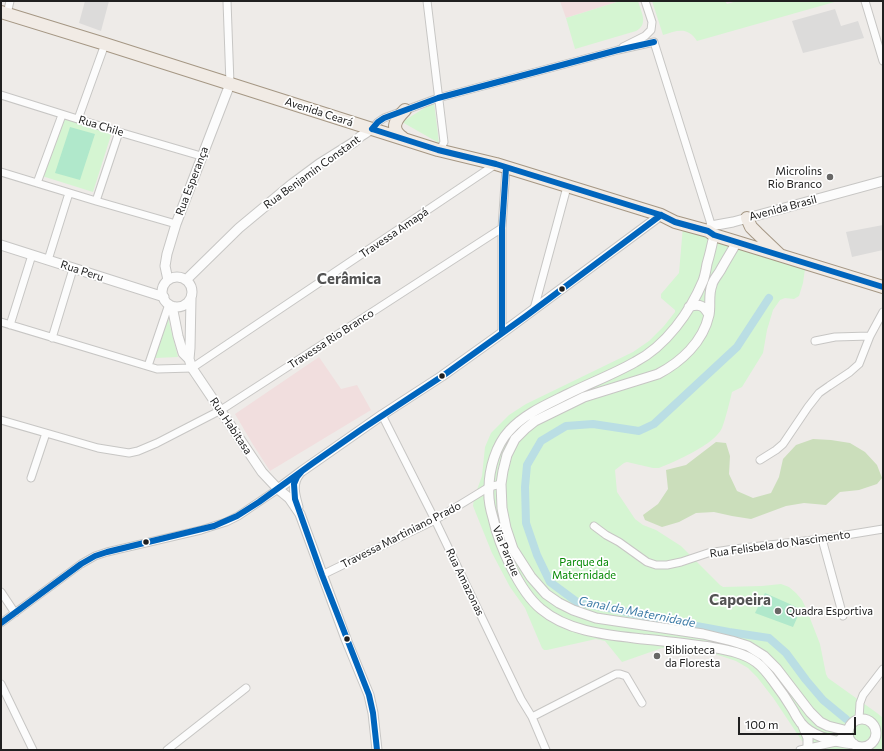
<!DOCTYPE html>
<meta charset="utf-8">
<style>
body{margin:0}
#map{position:relative;width:884px;height:751px;overflow:hidden;background:#eeebe8;font-family:Commissioner,sans-serif}
canvas{display:block}
.frame{position:absolute;inset:0;border:2px solid #202020;pointer-events:none}
.scale{position:absolute;left:738px;top:717px;width:118px;height:18px;box-sizing:border-box;border:2px solid #202020;border-top:0;padding-left:5px;font-size:12px;line-height:14px;white-space:nowrap;color:#202020;-webkit-text-stroke:3px #fff;paint-order:stroke}
</style>
<div id="map">
<canvas width="884" height="751"></canvas>
<div class="frame"></div>
<div class="scale">100 m</div>
</div>
<script>
const ctx = document.querySelector('canvas').getContext('2d');
ctx.lineJoin = 'round';
function paint(path, color) { ctx.fillStyle = color; ctx.fill(path, 'evenodd'); }
function stroke(path, color, width, dash) { ctx.strokeStyle = color; ctx.lineWidth = width; ctx.lineCap = dash ? 'butt' : 'round'; ctx.setLineDash(dash || []); ctx.stroke(path); }
function write(font, color, halo, rows, align = 'center') {
  ctx.font = font + ' Commissioner,sans-serif'; ctx.lineWidth = 3.5; ctx.setLineDash([]); ctx.textBaseline = 'middle'; ctx.strokeStyle = halo; ctx.fillStyle = color; for (const [text, x, y, turn = 0] of rows) {
    ctx.save(); ctx.translate(x, y); ctx.rotate((+turn || 0) * Math.PI / 180); ctx.textAlign = isNaN(turn) ? turn : align; if (halo) ctx.strokeText(text, 0, 0); ctx.fillText(text, 0, 0); ctx.restore();
  }
}
const commercial = new Path2D(`
 M560,1H620L566,18Z
 M319,357L341,389L357,385L371,410L270,471L252,443L235,414Z`);
const religious = new Path2D(`
 M85,1H109L101,31L79,23Z
 M835,9L841,26L858,21L864,38L803,53L792,21Z
 M883,225V250L852,257L846,232Z`);
const forest = new Path2D(`
 M813,439L831,440L850,443L865,452L877,465L882,478L877,484L859,490L840,492L826,505L804,503L786,506L751,519L732,516L714,512L696,513L679,522L662,527L645,520L643,515L658,504L668,489L666,470L686,465L716,442L726,443L730,456L729,474L737,491L753,498L771,493L779,477L783,459L796,445Z`);
const park = new Path2D(`
 M620,1H638C641,12 649,24 636,31L575,49L566,18Z
 M652,1H725L727,4L737,1H838L697,41C687,26 677,31 663,35Z
 M434,102L439,143L402,122Z
 M62,117L112,132L93,192L42,176Z
 M683,226L805,269L803,283L799,296L794,299L785,298L780,300L773,310L767,330L763,353L742,387L732,392C729,404 726,417 722,428C714,445 676,461 659,468H653L627,462L624,463L615,470L617,492L635,519L643,525L656,530L681,546L720,585L723,587L762,586L781,584L789,587L796,593L802,600L806,608L820,644L826,674L828,678L877,713L883,718V750H817L802,741L774,699L757,677L748,668L736,661L712,653L691,650L662,648L622,662L605,641L596,639L547,650H544L542,648L525,608L510,587L492,553L473,506L474,498L482,476L485,447L491,433L509,415L526,404L633,352L649,341L664,326L675,312V310L661,298V294L679,273Z
 M167,314L178,357L155,358Z`);
const pitch = new Path2D(`
 M70,127L95,134L80,180L55,173Z
 M765,593L801,609L793,627L755,613Z`);
const canal = new Path2D(`
 M769,298L737,347L654,424L639,431L593,424L566,426L541,441L527,465L525,487L526,523L537,555L550,582L577,602L613,609L653,618L729,632L769,638L786,653L806,680L823,700L846,719`);
const minor = new Path2D(`
 M227,1L230,84
 M427,1L444,142L442,146L438,150
 M865,1L883,61
 M7,14L10,1
 M623,47L645,36L651,30L652,22L645,1
 M1,95L119,132L201,156
 M78,119L105,44
 M372,129L378,122L384,118L438,98L618,50L654,42L710,221L711,226
 M1,172L96,201L176,224
 M37,183L62,115
 M96,201L119,132
 M48,260L69,193
 M534,309L567,187
 M1,322L157,369L192,368L496,164
 M10,325L32,255
 M502,333V228L506,168
 M52,338L73,269
 M815,341L835,337L870,336
 M148,366L169,304
 M382,415L435,520L521,699L532,717L546,750
 M1,420L98,448L129,453L138,451L157,443L221,410L502,228
 M760,460L776,450L783,444L808,407L819,393L829,386L850,372L859,364L870,336L883,312
 M31,478L46,433
 M594,526L606,535L619,542L647,562L656,565H667L681,562L708,553L734,549L822,539L883,529
 M822,539L843,616
 M322,575L435,520L489,487L501,484
 M1,592L15,613
 M1,623L81,564L95,556L107,552L201,530L226,522L238,516L278,489
 M1,684L33,750
 M532,717L616,674H620L626,676L642,703
 M859,719L860,703L863,695L883,669
 M167,750L246,688
 M800,750L836,742L848,731`);
const tertiary = new Path2D(`
 M708,231L711,226L733,222L883,181
 M714,235C712,245 710,254 707,264C706,270 705,276 703,281C690,312 666,346 635,362C614,374 590,383 568,394C548,404 524,414 509,431C496,445 489,469 489,488C488,498 490,508 493,518C499,545 519,591 541,609C568,632 608,635 643,639C665,641 687,644 710,647C726,650 742,652 756,662C763,667 769,675 774,682C781,691 787,700 793,710C795,714 798,719 801,723C813,738 836,742 854,744
 M737,242C731,252 725,262 720,271C717,276 713,280 712,285C708,295 711,305 709,315C703,342 681,362 658,374L584,397L535,421L525,429L515,439L507,455L503,471L501,484L502,508L506,528L513,549L531,577L546,594L559,603L573,610L596,618L703,634L732,641L748,646L764,656L777,669L810,712L820,722L828,726L848,731
 M1,245L164,297
 M162 292a15 15 0 1 1 30 0a15 15 0 1 1-30 0Z
 M168,280L165,266L167,254L176,224L230,84
 M186,280L239,228L292,184L319,164L354,142L361,136L372,129
 M172,306L178,336L183,353L189,359L192,368L262,472L278,489L289,498L300,514L346,639L369,695L373,713L377,750
 M689,307C700,303 704,306 709,315
 M189,359L190,348L191,298
 M278,489L302,471L382,415L442,376L502,333L661,215
 M298,507C295,496 291,484 299,474
 M848 733a14 14 0 1 1 28 0a14 14 0 1 1-28 0Z
 M803,726L808,738V748`);
const primary = new Path2D(`
 M1,12L105,44L438,150L496,164L661,215L675,222L708,231L714,235L737,242L883,287
 M403,138C389,129 396,119 405,110
 M747,218L751,227L757,233L779,254`);
const bus1 = new Path2D(`
 M372,129L438,150L496,164L661,215L675,222L708,231L714,235L883,287
 M372,129L378,122L384,118L438,98L618,50L654,42
 M502,333V228L506,168
 M302,471L297,477L294,484L295,499L322,575L369,695L373,713L377,750
 M1,623L81,564L95,556L107,552L214,526L237,516L259,502L313,463L362,429L444,375L526,316L661,215`);
const markers = [
 [830,177,4,"#686766"],
 [562,289,3.5,"#202020"],
 [442,376,3.5,"#202020"],
 [146,542,3.5,"#202020"],
 [778,611,4,"#686766"],
 [347,639,3.5,"#202020"],
 [657,656,4,"#686766"]
];
const streetNames = [
 ["Avenida Ceará",319,112,18],
 ["Rua Chile",101,126,17],
 ["Rua Benjamin Constant",312,172,-36],
 ["Rua Esperança",192,181,-69],
 ["Avenida Brasil",783,208,-15],
 ["Travessa Amapá",394,233,-34],
 ["Rua Peru",82,271,18],
 ["Travessa Rio Branco",331,339,-33],
 ["Rua Habitasa",231,426,56],
 ["Travessa Martiniano Prado",401,535,-27],
 ["Rua Felisbela do Nascimento",780,544,-8],
 ["Via Parque",506,551,67],
 ["Rua Amazonas",465,582,64]
];
const poiNames = [
 ["Microlins",822,171,"right"],
 ["Rio Branco",822,184,"right"],
 ["Quadra Esportiva",786,611],
 ["Biblioteca",665,650],
 ["da Floresta",665,663]
];
const parkNames = [
 ["Parque da",584,562],
 ["Maternidade",584,575]
];
const waterNames = [
 ["Canal da Maternidade",637,612,11]
];
const districtNames = [
 ["Cerâmica",349,279],
 ["Capoeira",740,600]
];
paint(commercial, '#f1dede');
paint(religious, '#dcdbda');
paint(forest, '#cbdebb');
paint(park, '#d5f5d2');
paint(pitch, '#b0e8cb');
stroke(canal, '#badee4', 8);
stroke(minor, '#c7c6c4', 9);
stroke(tertiary, '#c7c6c4', 11);
stroke(primary, '#a59784', 14);
stroke(minor, '#fcfcfc', 7);
stroke(tertiary, '#fcfcfc', 9);
stroke(primary, '#f1ebe5', 12);
stroke(bus1, '#0065bd', 6);
for (const [x, y, r, color] of markers) { const dot = new Path2D(); dot.arc(x, y, r, 0, 2 * Math.PI); ctx.fillStyle = color; ctx.fill(dot); stroke(dot, '#fff', 1.5); }
write('11px', '#202020', '#fff', streetNames);
write('11px', '#202020', '#fff', poiNames, 'left');
write('11px', '#048903', '#fff', parkNames);
write('italic 12px', '#3f7ca7', '#fff', waterNames);
write('bold 15px', '#535353', '#fff', districtNames);
</script>
